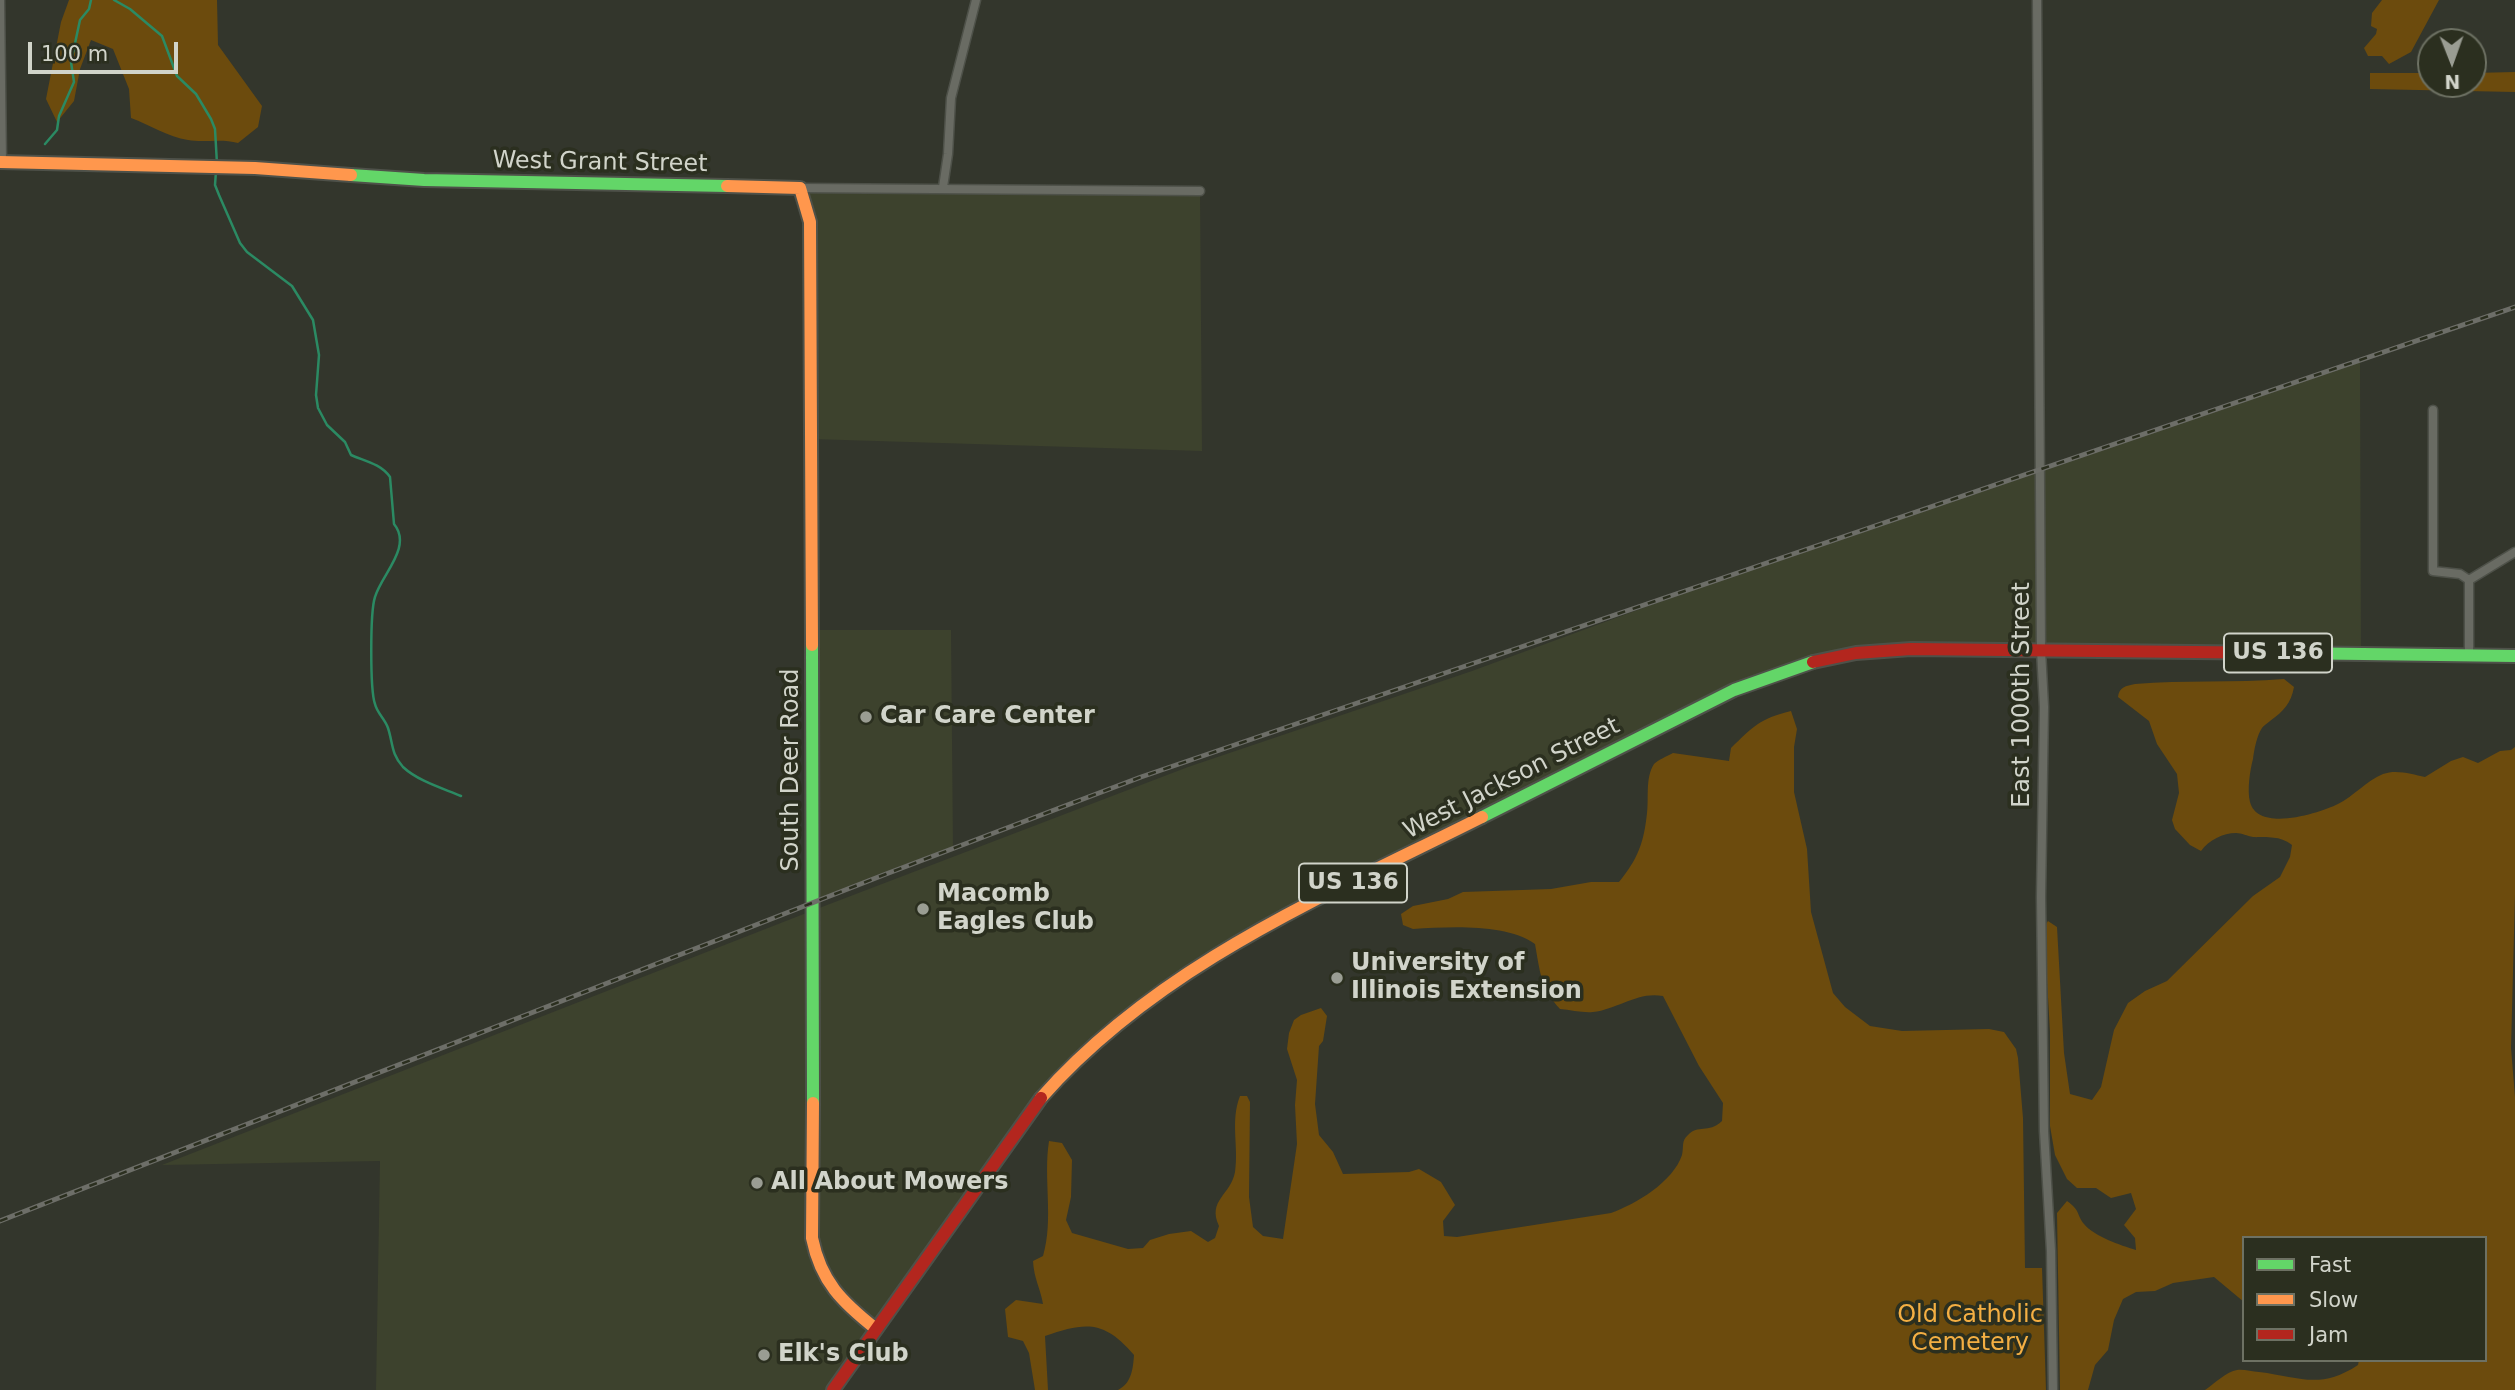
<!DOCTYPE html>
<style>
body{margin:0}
#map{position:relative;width:2515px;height:1390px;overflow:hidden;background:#33362c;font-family:"DejaVu Sans",sans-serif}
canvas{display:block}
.legend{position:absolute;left:2242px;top:1236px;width:245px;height:126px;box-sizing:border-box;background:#2b2f1f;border:2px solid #6d7163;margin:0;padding:9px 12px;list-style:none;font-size:21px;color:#d1d4ca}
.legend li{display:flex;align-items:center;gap:14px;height:35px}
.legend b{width:35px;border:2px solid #6d7163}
.north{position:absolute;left:2417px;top:28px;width:70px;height:70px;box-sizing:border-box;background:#2b2f1f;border:2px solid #6d7163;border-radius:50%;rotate:179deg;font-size:19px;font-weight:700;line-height:28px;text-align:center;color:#d1d4ca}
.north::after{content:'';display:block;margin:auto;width:24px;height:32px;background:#9a9d93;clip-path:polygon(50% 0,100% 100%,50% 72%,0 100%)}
.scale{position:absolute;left:28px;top:42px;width:150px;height:32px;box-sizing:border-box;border:4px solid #d1d4ca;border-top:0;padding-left:9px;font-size:21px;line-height:24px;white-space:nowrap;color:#d1d4ca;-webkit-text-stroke:5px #2b2f1f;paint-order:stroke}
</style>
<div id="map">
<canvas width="2515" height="1390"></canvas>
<ul class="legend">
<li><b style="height:9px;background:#63d668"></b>Fast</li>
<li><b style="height:9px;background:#ff974d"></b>Slow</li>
<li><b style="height:9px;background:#b3261e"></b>Jam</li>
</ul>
<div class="north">N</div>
<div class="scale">100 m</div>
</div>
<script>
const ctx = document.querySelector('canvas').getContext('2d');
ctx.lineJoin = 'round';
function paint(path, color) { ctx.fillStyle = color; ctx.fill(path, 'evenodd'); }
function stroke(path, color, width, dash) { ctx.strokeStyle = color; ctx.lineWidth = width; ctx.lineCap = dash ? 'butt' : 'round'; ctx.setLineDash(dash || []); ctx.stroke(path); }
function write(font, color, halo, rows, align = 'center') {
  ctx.font = font + ' "DejaVu Sans",sans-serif'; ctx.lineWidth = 7; ctx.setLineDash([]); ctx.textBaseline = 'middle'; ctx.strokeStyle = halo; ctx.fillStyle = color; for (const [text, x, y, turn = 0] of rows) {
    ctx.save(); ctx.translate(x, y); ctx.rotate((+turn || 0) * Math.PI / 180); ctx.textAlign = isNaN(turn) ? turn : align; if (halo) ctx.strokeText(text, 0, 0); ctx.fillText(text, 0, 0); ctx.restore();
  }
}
const built = new Path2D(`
 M800,188L1200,191L1202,451L811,439L810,222Z
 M2360,359L2361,654L1877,651L1764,678L1179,977L1065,1072L833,1390H376L380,1161L162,1165L814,910L1188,767L1472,671L1708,584Z
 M812,630H951L953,848L814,903Z`);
const green = new Path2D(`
 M69,0H217L218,45L262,106L258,127L238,143C221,138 205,143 188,140C168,137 150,125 131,118L129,89L113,49L91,40L80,69L74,101L57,122L46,99L61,22Z
 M2382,0H2439L2411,52L2389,64L2382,56H2368L2364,48L2376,34L2377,29L2371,26L2372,13Z
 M2515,72V92L2370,89V73H2431V84H2473V73Z
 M2284,679L2294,687C2291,703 2284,711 2270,721C2269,722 2263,726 2262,728C2257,735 2254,750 2253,759C2250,770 2247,790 2250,802C2258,833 2320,813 2338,804C2354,796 2366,781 2383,774C2396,769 2412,774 2425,777L2451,761L2463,757L2478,763L2500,751L2511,750L2515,747V895L2511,1048L2515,1097V1390H2205C2214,1384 2227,1371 2237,1370C2244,1369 2252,1372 2259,1372C2300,1377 2320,1390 2358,1365L2359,1360H2485V1238H2244V1302L2214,1277L2173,1283L2155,1291L2136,1292L2123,1299L2114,1320L2108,1350L2095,1365L2088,1390H2060L2057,1213L2067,1201C2081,1211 2076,1214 2084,1224C2095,1237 2120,1245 2136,1250L2135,1238L2124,1225L2136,1209L2131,1193L2111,1198L2096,1188H2077L2067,1179L2055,1155L2050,1126V1032L2044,927L2048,921L2057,927L2064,1053L2070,1094L2092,1100L2101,1087L2114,1030L2128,1003L2145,991L2167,981L2253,896L2280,877L2290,857L2292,845C2279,835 2269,838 2253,837C2247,836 2242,833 2236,833C2223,833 2209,840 2201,851L2190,845L2175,829L2172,820L2179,793L2177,774L2157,744L2149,721L2118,697C2119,687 2126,686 2135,684C2184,680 2234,683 2284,679Z
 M1791,711L1797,729L1794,747V792L1807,849L1811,912L1833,993L1845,1007L1870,1026L1902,1031L1989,1029L2004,1032L2016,1049L2018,1058L2023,1118L2025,1268H2042L2046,1390H1118C1132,1383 1133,1368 1134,1355C1104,1320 1086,1322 1045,1336L1048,1390H1035L1029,1353L1023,1341L1008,1337L1005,1309L1016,1300L1043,1304C1040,1287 1034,1279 1033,1261L1043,1256C1054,1219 1043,1179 1049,1141L1062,1143L1072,1160L1071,1197L1066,1220L1072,1233L1128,1249L1143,1248L1150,1240L1169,1234L1191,1231L1208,1242L1215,1238L1219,1226C1207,1200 1231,1195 1235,1172C1239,1147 1230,1121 1240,1096H1247L1250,1102L1249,1197L1253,1227L1263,1236L1283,1239L1297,1144L1295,1105L1297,1080L1287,1049L1289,1033L1294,1020L1301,1015L1321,1008L1327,1016L1323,1041L1319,1046L1315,1104L1319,1135L1333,1152L1343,1174L1409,1172L1419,1169L1441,1182L1455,1205L1443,1221L1444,1236L1457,1237L1611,1213C1636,1204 1673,1182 1682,1155C1684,1147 1681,1141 1688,1135C1698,1124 1708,1134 1722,1121L1723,1103L1699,1066L1663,996C1638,991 1618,1009 1593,1012C1583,1013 1571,1010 1560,1009C1540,987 1540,971 1535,944C1505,923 1449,927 1413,929L1403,925L1401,914L1413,906L1448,899L1463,892L1551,889L1591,882H1619C1638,859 1644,842 1647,813C1649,798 1645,778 1654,764C1658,760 1667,756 1673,753L1729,761L1731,748C1754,726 1759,719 1791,711Z`);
const stream = new Path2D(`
 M114,0L130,9L162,36L177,76L196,94L211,119L215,129L217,164
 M45,144L57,130L59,116L74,82L71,62L80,20L89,9L91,0
 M216,171L215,185L219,195L240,243L247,252L292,286L313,320L319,355L316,395L318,408L327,425L345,442L351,455C365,461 381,464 390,477L394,524C413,547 381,575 375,597C370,612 370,690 375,704C377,713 385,719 388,728C393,743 391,754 403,767C418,781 442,788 461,796`);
const street = new Path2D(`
 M0,0L2,162
 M2037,0L2041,650L2044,707L2041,897L2044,1131L2051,1251L2053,1390
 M943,187L948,154L951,98L976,0
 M800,188L1200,191
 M2433,410V571L2460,574L2469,580L2515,552
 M2469,580V655`);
const fast = new Path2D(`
 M351,175L424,180L727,186
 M812,645L813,1103
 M2287,653L2515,656
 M1482,817L1734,690L1813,662`);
const slow = new Path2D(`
 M0,162L255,168L351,175
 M727,186L800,188L810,222L812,645
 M1041,1098C1159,964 1327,895 1482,817
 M813,1103L812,1238C821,1282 842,1302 876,1329`);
const jam = new Path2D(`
 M1813,662L1856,653L1911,649L2287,653
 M833,1390L1041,1098`);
const rail = new Path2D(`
 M0,1221L886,874L1141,777L2515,307`);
const markers = [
 [866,717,7,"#9a9d93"],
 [923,909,7,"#9a9d93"],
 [1337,978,7,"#9a9d93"],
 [757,1183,7,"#9a9d93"],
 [764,1355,7,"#9a9d93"]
];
const shields = [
 [2278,653,108],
 [1353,883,108]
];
const shieldNames = [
 ["US 136",2278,653],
 ["US 136",1353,883]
];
const streetNames = [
 ["West Grant Street",600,163,1],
 ["East 1000th Street",2023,695,-90],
 ["South Deer Road",792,770,-90],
 ["West Jackson Street",1512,779,-27]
];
const poiNames = [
 ["Car Care Center",880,717],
 ["Macomb",937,895],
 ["Eagles Club",937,923],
 ["University of",1351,964],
 ["Illinois Extension",1351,992],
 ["All About Mowers",771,1183],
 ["Elk's Club",778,1355]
];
const parkNames = [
 ["Old Catholic",1970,1316],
 ["Cemetery",1970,1344]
];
paint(built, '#3d422d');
paint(green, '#6c4b0d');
stroke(stream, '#2b8a63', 2.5);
stroke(street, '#4e5149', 11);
stroke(fast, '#4e5149', 16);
stroke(slow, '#4e5149', 16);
stroke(jam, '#4e5149', 16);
stroke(street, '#696b63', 8);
stroke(fast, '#63d668', 12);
stroke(slow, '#ff974d', 12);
stroke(jam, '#b3261e', 12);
stroke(rail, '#6d6e68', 5);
stroke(rail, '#2b2f1f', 2.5, [8]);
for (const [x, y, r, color] of markers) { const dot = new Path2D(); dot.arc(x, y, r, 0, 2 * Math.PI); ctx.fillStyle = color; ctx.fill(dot); stroke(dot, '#2b2f1f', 2.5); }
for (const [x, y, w] of shields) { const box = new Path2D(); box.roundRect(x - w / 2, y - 19.5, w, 39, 5); ctx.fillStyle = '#2b2f1f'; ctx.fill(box); stroke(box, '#d1d4ca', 2); }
write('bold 23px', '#d1d4ca', null, shieldNames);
write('24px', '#d1d4ca', '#2b2f1f', streetNames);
write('bold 24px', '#d1d4ca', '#2b2f1f', poiNames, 'left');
write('24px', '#f4af43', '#2b2f1f', parkNames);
</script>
